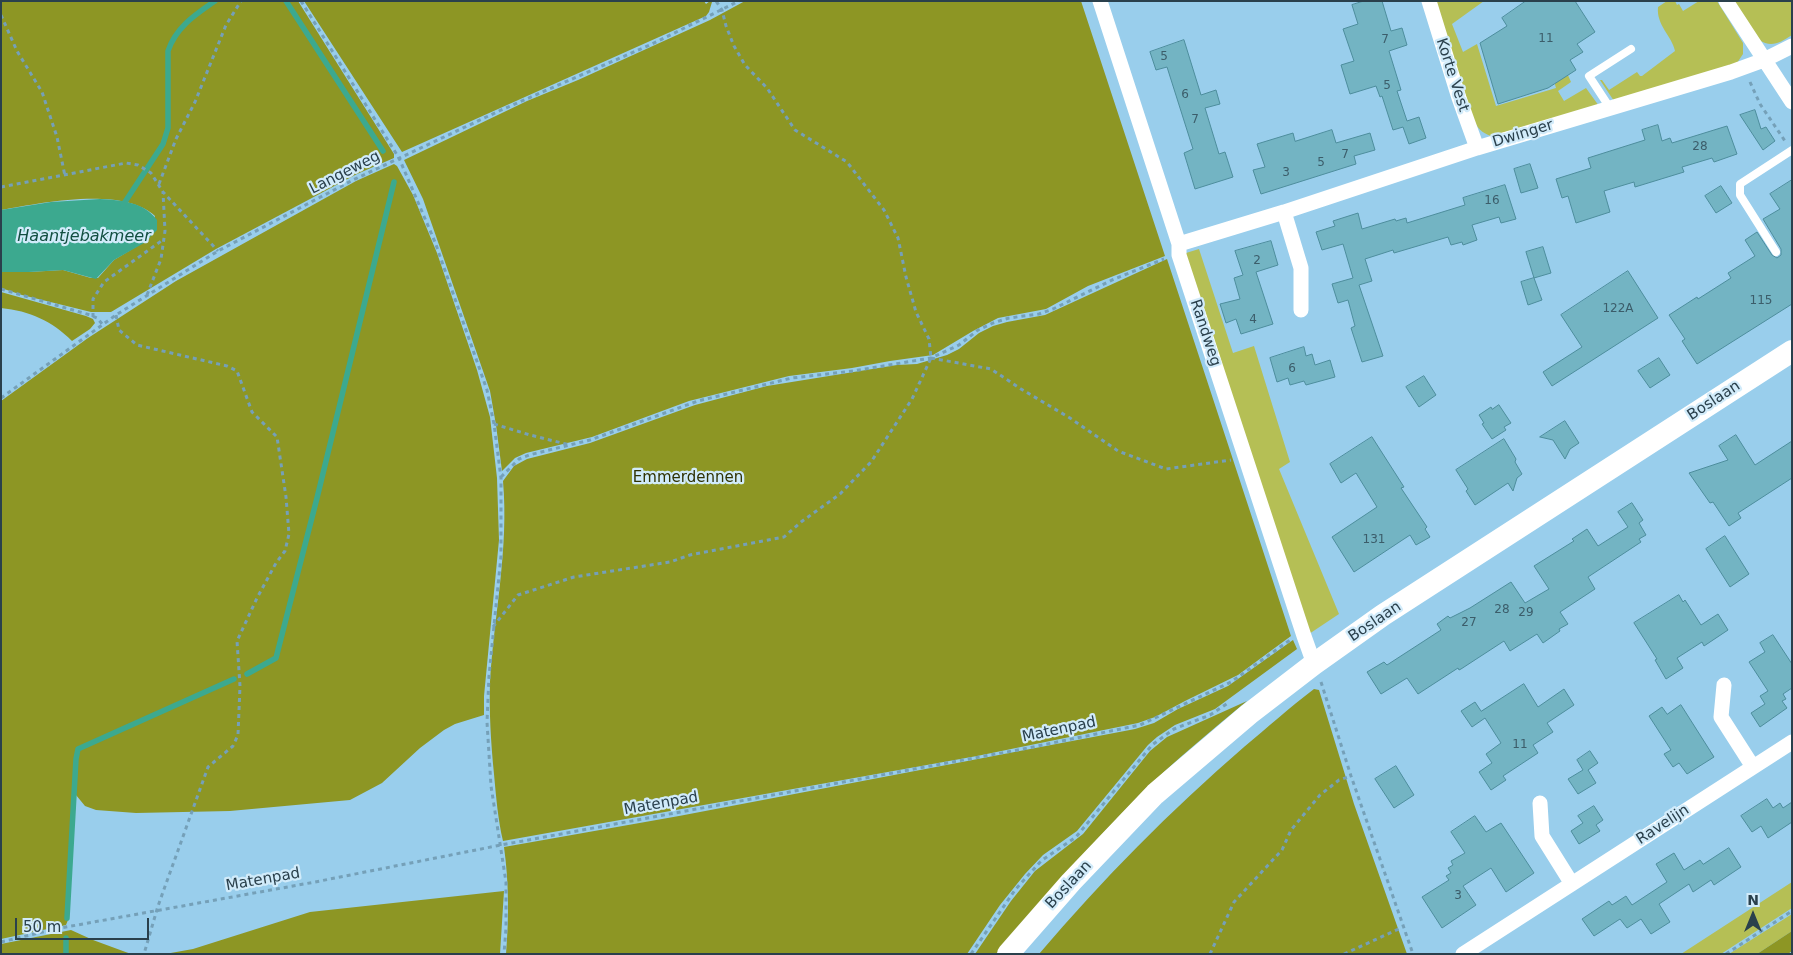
<!DOCTYPE html>
<style>
body{margin:0}
#map{position:relative;width:1793px;height:955px;overflow:hidden;background:#99ceec;font-family:"DejaVu Sans",sans-serif}
canvas{display:block}
.frame{position:absolute;inset:0;border:2px solid #2a404c;pointer-events:none}
.north{position:absolute;left:1728px;top:890px;width:50px;height:50px;-webkit-text-stroke:4px #d1ebfa;paint-order:stroke;rotate:0deg;font-size:14px;font-weight:700;line-height:20px;text-align:center;color:#2a404c}
.north::after{content:'';display:block;margin:auto;width:18px;height:22px;background:#2a404c;clip-path:polygon(50% 0,100% 100%,50% 72%,0 100%)}
.scale{position:absolute;left:15px;top:918px;width:134px;height:22px;box-sizing:border-box;border:2px solid #2a404c;border-top:0;padding-left:6px;font-size:15px;line-height:18px;white-space:nowrap;color:#2a404c;-webkit-text-stroke:4px #d1ebfa;paint-order:stroke}
</style>
<div id="map">
<canvas width="1793" height="955"></canvas>
<div class="frame"></div>
<div class="north">N</div>
<div class="scale">50 m</div>
</div>
<script>
const ctx = document.querySelector('canvas').getContext('2d');
ctx.lineJoin = 'round';
function paint(path, color) { ctx.fillStyle = color; ctx.fill(path, 'evenodd'); }
function stroke(path, color, width, dash) { ctx.strokeStyle = color; ctx.lineWidth = width; ctx.lineCap = dash ? 'butt' : 'round'; ctx.setLineDash(dash || []); ctx.stroke(path); }
function write(font, color, halo, rows, align = 'center') {
  ctx.font = font + ' "DejaVu Sans",sans-serif'; ctx.lineWidth = 4.5; ctx.setLineDash([]); ctx.textBaseline = 'middle'; ctx.strokeStyle = halo; ctx.fillStyle = color; for (const [text, x, y, turn = 0] of rows) {
    ctx.save(); ctx.translate(x, y); ctx.rotate((+turn || 0) * Math.PI / 180); ctx.textAlign = isNaN(turn) ? turn : align; if (halo) ctx.strokeText(text, 0, 0); ctx.fillText(text, 0, 0); ctx.restore();
  }
}
const green = new Path2D(`
 M1436,1H1484L1452,24L1463,52L1477,44L1496,106L1556,88L1554,81L1567,73L1571,82L1558,91L1564,101L1586,88L1599,106L1491,136C1482,133 1477,128 1473,119Z
 M1667,1H1675L1677,5L1679,4L1683,11L1699,1H1717L1743,43V54L1737,63L1614,101L1600,80H1602L1609,90L1637,72L1640,76H1642L1675,51C1672,36 1656,25 1658,7Z
 M1733,1H1792V35C1780,43 1771,48 1759,40Z
 M1199,249L1233,353L1254,346L1290,462L1279,469L1339,614L1309,634L1185,257L1186,253Z
 M1792,882V908L1721,954H1681Z
 M1792,914V931L1757,954H1729Z`);
const forest = new Path2D(`
 M1,1H298L394,154V158L357,174L216,249L111,312H91L22,295L1,288V272H29L63,270L91,278H98L114,260L149,239L155,216C122,186 42,203 1,210Z
 M304,1H704L706,4L710,1L712,2L709,12L706,16L402,152Z
 M745,1H1081L1165,256L1088,286L1046,309L998,318L973,331L933,355L890,361L852,368L789,376L689,401L592,437L526,453L515,458L502,471L496,425L490,391L423,199L404,160L527,101L578,80L710,20Z
 M394,164L397,166L413,195L437,253L477,370L490,417L497,478L499,540L484,696V715L455,724L444,730L420,748L382,783L350,800L230,811L136,813L96,810L85,806L76,795L68,920L66,925L1,939V401L88,338L176,281L356,181Z
 M1167,259L1291,636L1238,675L1185,701L1155,717L1138,723L977,756L503,841C498,820 496,796 494,774C491,743 489,713 490,682C494,615 509,549 503,481L514,466L527,459L590,443L695,405L767,386L897,365L917,364L947,355L959,349L979,333L993,326L1007,322L1045,315Z
 M1,292L86,316L93,319L95,323L90,329L72,341C52,321 30,311 1,308Z
 M1293,640L1297,649L1215,709L1175,725L1157,737L1148,745L1077,831L1043,855L1025,874L1000,905L967,954H506C509,918 509,883 504,847L679,816L1135,729L1154,723L1178,709L1228,686Z
 M1314,689L1319,690L1354,804L1407,954H1039C1102,880 1170,811 1244,747C1267,728 1290,707 1314,689Z
 M1247,701C1211,731 1174,761 1141,794C1090,845 1043,899 996,954H975L1011,901L1035,871L1083,834L1150,751L1167,737L1176,733Z
 M504,891L500,954H165L193,949L310,912Z
 M71,930L93,940L131,954H1V944Z
 M1792,931V951L1788,954H1757Z`);
const water = new Path2D(`
 M100,199C121,200 144,202 157,220V230L144,243L114,260L96,279L63,270L29,272H1V210L51,202Z`);
const stream = new Path2D(`
 M286,1L383,151
 M123,205L163,144L168,128V51C176,27 195,15 215,1
 M247,674L276,658L317,498L394,182
 M67,918L76,759L78,749L234,679
 M66,954V938`);
const building = new Path2D(`
 M1364,1H1382L1391,31L1402,28L1407,45L1389,51L1401,90L1397,91L1407,121L1419,117L1426,138L1409,144L1403,127L1393,130L1382,96L1380,97L1376,86L1350,94L1341,65L1354,61L1343,29L1358,24L1352,5Z
 M1526,1H1575L1595,32L1577,44L1583,52L1570,60L1576,70L1548,88L1498,104L1480,43L1507,26L1502,18Z
 M1184,40L1201,95L1216,90L1220,104L1205,108L1219,154L1225,152L1233,177L1195,189L1184,153L1193,149L1167,67L1156,70L1150,52Z
 M1755,110L1761,129L1766,127L1775,141L1763,150L1740,115Z
 M1658,125L1662,141L1670,138L1672,143L1727,126L1737,154L1714,162L1712,158L1682,167L1684,172L1635,187L1634,182L1604,191L1610,212L1576,223L1568,196L1562,198L1556,179L1591,168L1588,158L1645,140L1642,130Z
 M1332,130L1336,143L1370,133L1375,150L1354,156L1356,164L1261,194L1253,170L1265,167L1257,144L1293,133L1295,141Z
 M1530,164L1538,188L1521,193L1514,169Z
 M1792,180V304L1697,364L1682,341L1685,339L1669,315L1697,297L1698,299L1731,278L1728,273L1755,256L1745,240L1757,232L1772,255L1777,258L1781,255V249L1763,219L1780,209L1770,194Z
 M1505,185L1516,219L1501,223L1499,217L1472,225L1477,240L1463,245L1462,242L1451,245L1448,237L1394,253L1393,250L1365,259L1372,281L1359,285L1383,356L1362,362L1351,328L1355,326L1348,300L1338,303L1332,284L1353,278L1343,244L1322,250L1316,232L1335,226L1333,221L1358,213L1362,229L1395,219L1396,221L1406,218L1407,223L1465,205L1463,198Z
 M1721,186L1732,203L1716,213L1705,196Z
 M1271,241L1278,265L1256,272L1273,324L1241,334L1236,319L1226,323L1220,304L1240,299L1234,278L1243,275L1235,251Z
 M1543,247L1551,273L1534,278L1526,252Z
 M1628,271L1658,318L1552,386L1543,372L1582,347L1561,315Z
 M1534,278L1542,300L1528,305L1521,282Z
 M1304,347L1306,356L1312,354L1315,365L1330,360L1335,377L1306,385L1304,381L1290,385L1288,378L1277,382L1270,358Z
 M1659,358L1670,375L1650,388L1638,371Z
 M1424,376L1436,395L1419,407L1406,387Z
 M1499,405L1511,423L1504,427L1506,430L1492,439L1482,424L1484,423L1479,415L1491,407L1492,409Z
 M1565,421L1579,443L1570,449L1565,459L1553,440L1540,437Z
 M1736,435L1755,465L1792,441V478L1738,513L1741,518L1729,526L1713,502L1710,503L1689,473L1728,460L1719,446Z
 M1372,437L1404,487L1401,488L1427,527L1425,529L1430,537L1416,545L1410,535L1354,572L1332,537L1377,507L1356,473L1341,483L1330,464Z
 M1504,439L1516,459L1515,462L1522,474L1517,478L1513,491L1508,483L1475,505L1466,491L1468,489L1456,470Z
 M1632,503L1643,520L1639,523L1646,535L1639,539L1641,542L1588,577L1595,589L1560,612L1568,624L1559,629L1560,631L1543,643L1537,634L1510,651L1504,641L1461,669L1459,670L1458,668L1418,694L1407,678L1381,694L1367,672L1384,662L1387,665L1441,630L1437,624L1448,616L1450,618L1470,608L1511,582L1525,603L1549,589L1534,566L1574,541L1572,539L1587,529L1598,546L1628,527L1618,512Z
 M1725,536L1749,574L1730,587L1706,549Z
 M1679,595L1683,602L1685,600L1701,625L1718,614L1728,630L1704,646L1702,642L1677,658L1683,668L1666,679L1655,660L1657,659L1634,623Z
 M1773,635L1792,664V688L1783,694L1786,699L1782,701L1787,708L1760,727L1751,713L1765,704L1760,696L1768,691L1749,662L1765,652L1760,643Z
 M1524,684L1538,707L1564,689L1574,705L1547,723L1553,732L1533,745L1538,753L1503,776L1506,780L1491,790L1479,772L1492,763L1486,754L1501,743L1485,718L1472,727L1461,711L1475,702L1481,711Z
 M1681,705L1714,757L1687,774L1679,763L1673,767L1664,754L1671,750L1649,716L1662,707L1667,714Z
 M1590,751L1598,763L1588,770L1596,783L1578,794L1568,779L1583,770L1577,760Z
 M1396,766L1414,795L1394,808L1375,779Z
 M1767,799L1773,808L1780,803L1783,808L1792,802V822L1768,838L1761,826L1752,832L1741,816Z
 M1594,806L1603,820L1596,825L1600,831L1579,844L1571,831L1583,823L1578,816Z
 M1475,816L1486,832L1501,823L1534,873L1506,892L1491,868L1463,886L1476,905L1442,928L1422,897L1449,880L1446,876L1451,873L1448,868L1453,865L1451,861L1465,853L1451,832Z
 M1729,848L1741,867L1714,885L1711,880L1693,892L1689,884L1659,904L1670,922L1651,934L1641,919L1627,928L1620,919L1594,936L1582,919L1609,901L1612,905L1626,896L1632,905L1667,882L1656,864L1674,853L1684,870L1700,860L1703,864Z`);
const path = new Path2D(`
 M301,1L399,158L435,242L487,390L494,424L501,478V556L489,676L487,722L491,786L506,882V928L504,954
 M1,15L17,51L42,92L57,137L65,176
 M1750,82L1760,104L1785,141
 M159,184L176,139L195,102L226,25L241,1
 M1,187L126,163L138,165L151,173L163,192L218,251
 M1,289L90,315L97,318L103,325
 M147,295L161,259L165,231L163,192
 M116,315L119,330L137,345L227,366L237,371L252,412L277,437L286,497L289,534L285,551L276,563L257,598L237,641L240,686L238,735L233,746L208,767L158,906L144,954
 M93,317V299L104,282L164,239
 M931,358L991,369L1021,389L1070,418L1118,451L1166,469L1231,460
 M1,398L116,315L218,251L353,180L499,111L652,44L739,1
 M494,424L530,435L570,445
 M501,477L519,459L529,455L590,440L698,401L792,378L853,371L931,358L959,345L978,330L993,323L1009,318L1039,314L1053,309L1112,280L1164,259
 M493,627L518,595L574,577L670,562L690,555L784,537L801,522L840,494L871,462L912,399L931,358L929,339L916,312L906,277L898,238L884,210L847,162L795,130L767,88L745,65L734,46L726,26L722,10L716,1
 M1321,682L1351,776L1413,954
 M1,942L55,929L315,882L501,845L1023,749L1140,725L1231,682L1290,640
 M971,954L1015,890L1041,861L1076,837L1152,745L1174,729L1210,715L1228,703
 M1210,954L1234,902L1282,850L1291,830L1320,795L1339,780L1351,776
 M1344,954L1403,927
 M1726,954L1792,911`);
const lane = new Path2D(`
 M1610,108L1589,76L1631,49
 M1776,252L1740,195V184L1792,150`);
const street = new Path2D(`
 M1100,1L1179,244V255L1304,636L1314,664
 M1429,1L1459,98L1477,148
 M1726,1L1792,102
 M1284,212L1477,148L1731,72L1764,60L1792,46
 M1179,244L1284,212L1301,268V310
 M1724,685L1721,717L1753,767
 M1540,803L1542,836L1572,884
 M1463,954L1792,742`);
const secondary = new Path2D(`
 M1008,954L1071,882L1155,794L1249,714L1314,664L1383,615L1792,351`);
const numberNames = [
 ["11",1546,39],
 ["7",1385,40],
 ["5",1164,57],
 ["5",1387,86],
 ["6",1185,95],
 ["7",1195,120],
 ["28",1700,147],
 ["7",1345,155],
 ["5",1321,163],
 ["3",1286,173],
 ["16",1492,201],
 ["2",1257,261],
 ["115",1761,301],
 ["122A",1618,309],
 ["4",1253,320],
 ["6",1292,369],
 ["131",1374,540],
 ["28",1502,610],
 ["29",1526,613],
 ["27",1469,623],
 ["11",1520,745],
 ["3",1458,896]
];
const streetNames = [
 ["Korte Vest",1452,75,72],
 ["Dwinger",1523,134,-17],
 ["Langeweg",345,173,-27],
 ["Randweg",1205,333,72],
 ["Boslaan",1714,401,-33],
 ["Boslaan",1375,622,-34],
 ["Matenpad",1059,730,-12],
 ["Matenpad",661,804,-10],
 ["Ravelijn",1663,825,-33],
 ["Matenpad",263,880,-10],
 ["Boslaan",1069,885,-47]
];
const parkNames = [
 ["Emmerdennen",688,478]
];
const waterNames = [
 ["Haantjebakmeer",84,237]
];
paint(green, '#b5bf55');
paint(forest, '#8d9624');
paint(water, '#3ca98f');
stroke(stream, '#3ca98f', 5.5);
paint(building, '#73b4c3');
stroke(building, '#4d8d9c', 1);
stroke(path, '#75a0b8', 3, [4, 4]);
stroke(lane, '#fff', 8);
stroke(street, '#fff', 15);
stroke(secondary, '#fff', 22);
write('12px', '#3c5d6a', null, numberNames);
write('15px', '#2a404c', '#d1ebfa', streetNames);
write('15px', '#2f3203', '#d1ebfa', parkNames);
write('italic 16px', '#124f41', '#d1ebfa', waterNames);
</script>
